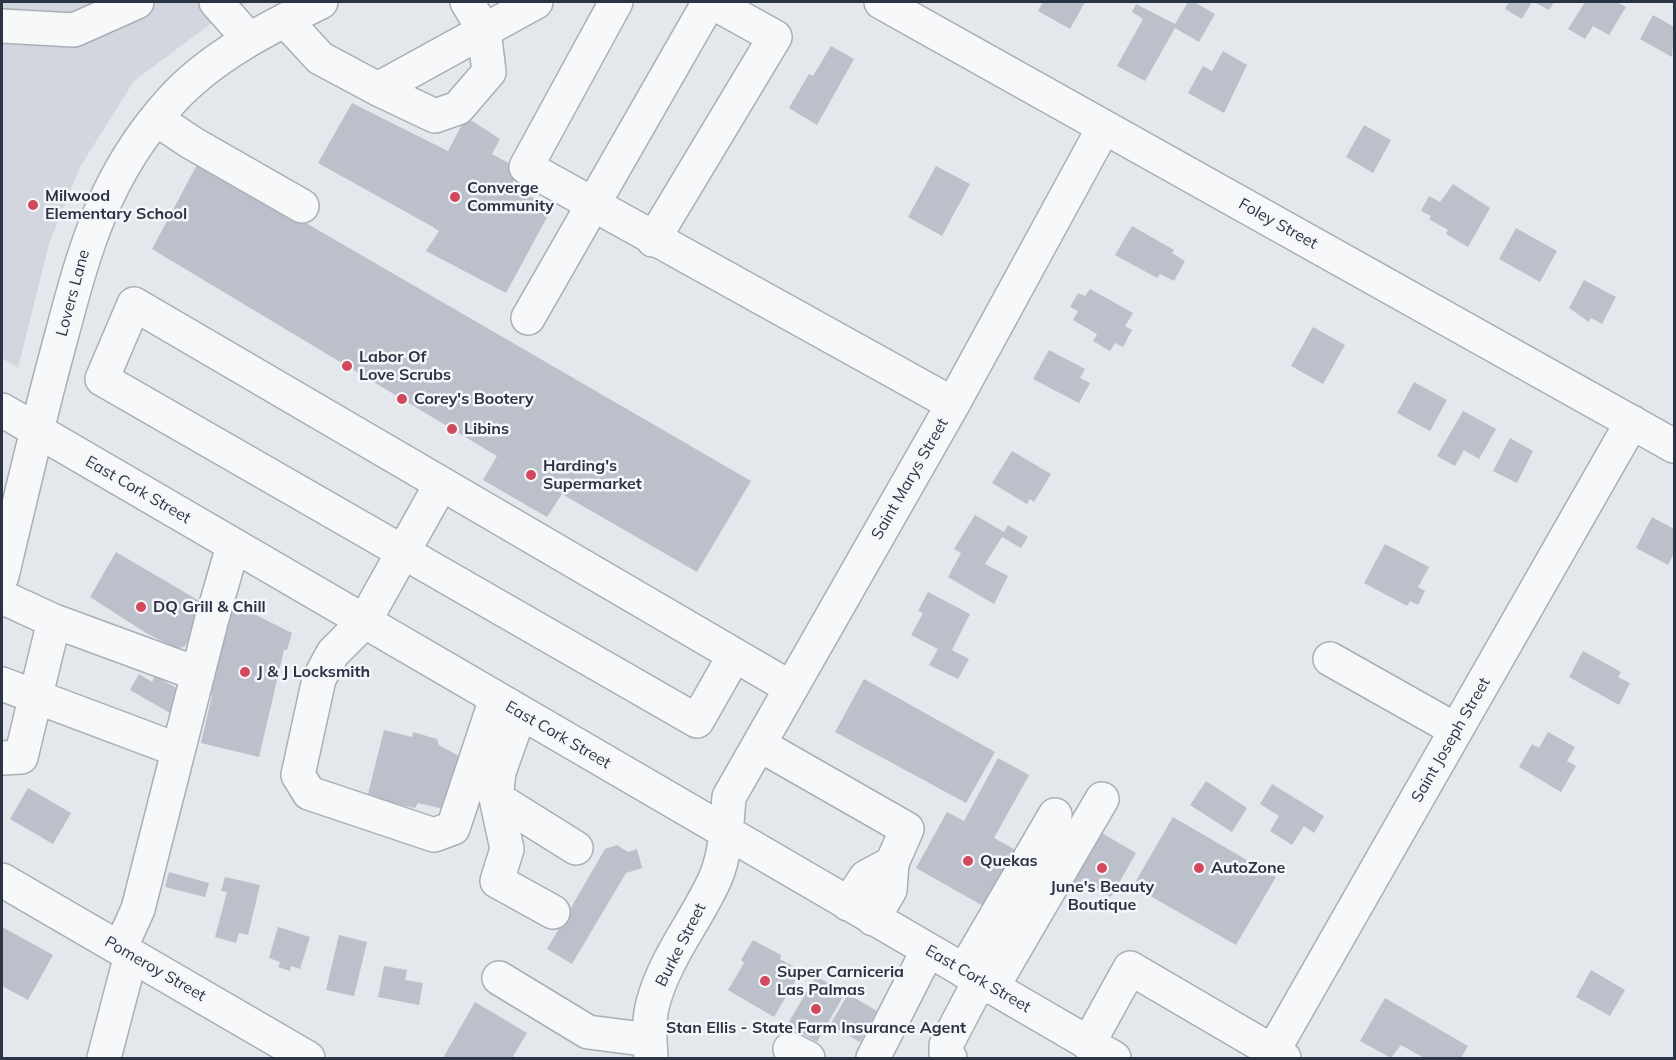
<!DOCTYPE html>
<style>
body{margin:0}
#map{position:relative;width:1676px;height:1060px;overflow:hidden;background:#e4e7ec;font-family:Mulish,sans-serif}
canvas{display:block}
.frame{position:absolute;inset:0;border:3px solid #2b3445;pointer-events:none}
</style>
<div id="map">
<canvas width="1676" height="1060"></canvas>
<div class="frame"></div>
</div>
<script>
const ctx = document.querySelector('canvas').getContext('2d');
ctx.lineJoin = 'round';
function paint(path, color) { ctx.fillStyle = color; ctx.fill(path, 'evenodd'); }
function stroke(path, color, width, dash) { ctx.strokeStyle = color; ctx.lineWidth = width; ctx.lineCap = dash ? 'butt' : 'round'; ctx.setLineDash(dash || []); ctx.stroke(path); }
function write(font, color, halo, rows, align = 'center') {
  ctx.font = font + ' Mulish,sans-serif'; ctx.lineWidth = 5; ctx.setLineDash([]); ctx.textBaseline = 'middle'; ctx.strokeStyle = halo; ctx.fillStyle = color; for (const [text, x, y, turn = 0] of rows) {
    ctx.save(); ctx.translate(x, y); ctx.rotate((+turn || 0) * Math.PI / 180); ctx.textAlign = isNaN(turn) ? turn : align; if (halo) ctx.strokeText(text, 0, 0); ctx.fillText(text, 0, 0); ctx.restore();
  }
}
const built = new Path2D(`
 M2,2H248L217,19L134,81L80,167L49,244L18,368L2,358Z`);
const building = new Path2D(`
 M1043,2H1085L1070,29L1038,11Z
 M1188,2H1194L1215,14L1199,42L1175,28L1145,81L1117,66L1143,19L1132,12L1136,4L1175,24Z
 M1509,2H1532L1522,19L1505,9Z
 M1534,2H1554L1549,10Z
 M1585,2H1616L1626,7L1609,35L1593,26L1585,39L1568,29Z
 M1653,15L1674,27L1672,57L1640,39Z
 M831,46L854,59L817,125L789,108L809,74L813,76Z
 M1223,51L1247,65L1224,113L1188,93L1203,66L1212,71Z
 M352,103L448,151L466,117L500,139L492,154L519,169L511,186L552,208L506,293L426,251L439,231L433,227L318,163Z
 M1364,125L1391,140L1373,173L1346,157Z
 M199,161L751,481L697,572L562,494L547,517L483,480L497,456L152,249Z
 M936,166L970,184L942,236L908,217Z
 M1453,184L1490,208L1468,247L1446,234L1448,230L1429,219L1431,216L1421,211L1429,196L1440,202Z
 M1132,226L1174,250L1172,253L1185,261L1174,281L1160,274L1157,278L1115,255Z
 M1516,228L1557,251L1540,282L1499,259Z
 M1584,280L1616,297L1602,324L1591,318L1589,322L1569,308Z
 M1090,289L1133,313L1125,326L1132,330L1123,347L1115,343L1110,351L1093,341L1097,334L1073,320L1078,311L1070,307L1078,293L1085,296Z
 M1313,327L1345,345L1323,384L1291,366Z
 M1049,350L1085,369L1080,378L1090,383L1079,403L1033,379Z
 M1414,382L1447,400L1430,431L1397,413Z
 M1463,411L1496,429L1479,459L1464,450L1455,466L1437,456Z
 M1510,438L1533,451L1517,483L1493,471Z
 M1012,451L1051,474L1034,502L1030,499L1027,504L992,483Z
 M975,515L1004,532L1008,525L1028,537L1021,548L1002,537L985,564L1008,576L994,604L948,577L961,553L954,549Z
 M1652,517L1674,529V553L1668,565L1636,548Z
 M1385,544L1429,567L1418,587L1425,591L1418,605L1410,601L1407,606L1364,583Z
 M116,552L203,603L204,611L185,646L178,649L146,633L90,597Z
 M928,592L970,614L952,650L969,659L958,679L929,665L938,649L911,635L923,613L918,611Z
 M228,601L292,633L287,650H284L259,757L201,743L212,695L207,693Z
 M1583,651L1621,672L1618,677L1630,683L1619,705L1569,677Z
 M139,674L152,682L155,676L182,691L170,713L130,690Z
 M864,679L995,752L966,803L835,732Z
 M384,730L412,737L413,732L437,739L439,745L466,760L452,811L418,803L415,808L367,798Z
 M1548,732L1575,747L1567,761L1576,766L1561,792L1519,767L1532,744L1539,748Z
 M998,758L1029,775L994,838L1023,854L992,911L916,868L947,812L964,821Z
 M1206,781L1247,808L1232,832L1190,805Z
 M1272,784L1324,816L1314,833L1304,826L1292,845L1270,831L1279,816L1260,804Z
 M28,788L71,813L53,844L10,819Z
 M1173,817L1276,877L1236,945L1133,886Z
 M1095,829L1136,853L1111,897L1082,881L1077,889L1064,883Z
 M617,845L628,852L637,849L642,868L626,873L572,964L547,949L605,849Z
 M169,872L209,883L205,897L165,887Z
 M225,877L260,885L248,935L239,933L236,943L215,937L227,892L221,891Z
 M2,927L53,955L28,1000L2,986Z
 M278,927L310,937L300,969L291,966L290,971L278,967L280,962L269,958Z
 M339,935L367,942L354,996L326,990Z
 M753,940L781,955L780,959L801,971L774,1017L728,990L744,963L741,960Z
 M384,966L407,970L405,980L423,983L419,1005L378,997Z
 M1591,970L1625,990L1610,1016L1576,997Z
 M816,976L845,993L817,1042L787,1025Z
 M848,994L877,1011L860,1042L830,1025Z
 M1385,998L1468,1046L1461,1058H1424L1401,1045L1391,1058L1360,1041Z
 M475,1002L527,1033L512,1058H443Z`);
const minor = new Path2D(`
 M216,2L249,39
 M616,2L526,167L953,404
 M881,2L1674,446
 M285,20L320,58L378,89L536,2
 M2,26L74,30L137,2
 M378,89L435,116L458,108L489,72L484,30L467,2
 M156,119L192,143L302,206
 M653,240L775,37L712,2
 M528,318L709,2
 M2,410L1114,1058
 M441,484L364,622L333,653L319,679L298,775L309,793L434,835L453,828L496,699
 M2,576C19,504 36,431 55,360C82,260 99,181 170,102C210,57 268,28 321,2
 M2,597L54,621L198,674
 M734,656L697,721L102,379L134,304L791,688
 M1330,659L1456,730
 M2,684L178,750
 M520,713L499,772L496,798L507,849L497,881L553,912
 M760,745L907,829L892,863L890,890L873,919
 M2,758L21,757L54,621
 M496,798L576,848
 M2,880L308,1058
 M848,904L866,877L892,863
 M120,949L138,909L211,622L233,546
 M964,971L1055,815
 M499,978L588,1032L650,1040
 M992,988L1102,799
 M1088,1044L1130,968L1284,1058
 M790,1049L808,1058
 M104,1058L131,955
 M651,1058C650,1040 648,1021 653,1003C665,958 696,921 715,879C726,854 727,823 729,797L953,404L1104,127
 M873,1058L928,950
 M950,1058L946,1053V1045L980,980
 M1269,1058L1632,422`);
const markers = [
 [455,197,6,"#d1495b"],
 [33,205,6,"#d1495b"],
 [347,366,6,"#d1495b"],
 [402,399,6,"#d1495b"],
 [452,429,6,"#d1495b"],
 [531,475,6,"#d1495b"],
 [141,607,6,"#d1495b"],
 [245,672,6,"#d1495b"],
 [968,861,6,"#d1495b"],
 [1102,868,6,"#d1495b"],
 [1199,868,6,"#d1495b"],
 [765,981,6,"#d1495b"],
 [816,1009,6,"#d1495b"]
];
const poiNames = [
 ["Converge",467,188],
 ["Community",467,206],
 ["Milwood",45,196],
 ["Elementary School",45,214],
 ["Labor Of",359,357],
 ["Love Scrubs",359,375],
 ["Corey's Bootery",414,399],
 ["Libins",464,429],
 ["Harding's",543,466],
 ["Supermarket",543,484],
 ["DQ Grill & Chill",153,607],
 ["J & J Locksmith",257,672],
 ["Quekas",980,861],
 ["AutoZone",1211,868],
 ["June's Beauty",1102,887,"center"],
 ["Boutique",1102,905,"center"],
 ["Super Carniceria",777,972],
 ["Las Palmas",777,990],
 ["Stan Ellis - State Farm Insurance Agent",816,1028,"center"]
];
const streetNames = [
 ["Foley Street",1278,224,29],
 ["Lovers Lane",73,293,-75],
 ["Saint Marys Street",910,479,-60],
 ["East Cork Street",138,490,30],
 ["East Cork Street",558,735,30],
 ["Saint Joseph Street",1451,740,-60],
 ["Burke Street",681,945,-63],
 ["Pomeroy Street",155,969,30],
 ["East Cork Street",978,979,30]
];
paint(built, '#d2d6de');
paint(building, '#bbc0ca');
stroke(minor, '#a9aeb7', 36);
stroke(minor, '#f7f8fa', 33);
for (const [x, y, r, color] of markers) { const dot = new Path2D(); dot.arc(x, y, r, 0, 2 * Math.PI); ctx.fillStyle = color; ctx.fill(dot); stroke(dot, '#f4f6f9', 2); }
write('bold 16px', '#2b3445', '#f4f6f9', poiNames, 'left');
write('16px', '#2b3445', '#f4f6f9', streetNames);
</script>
